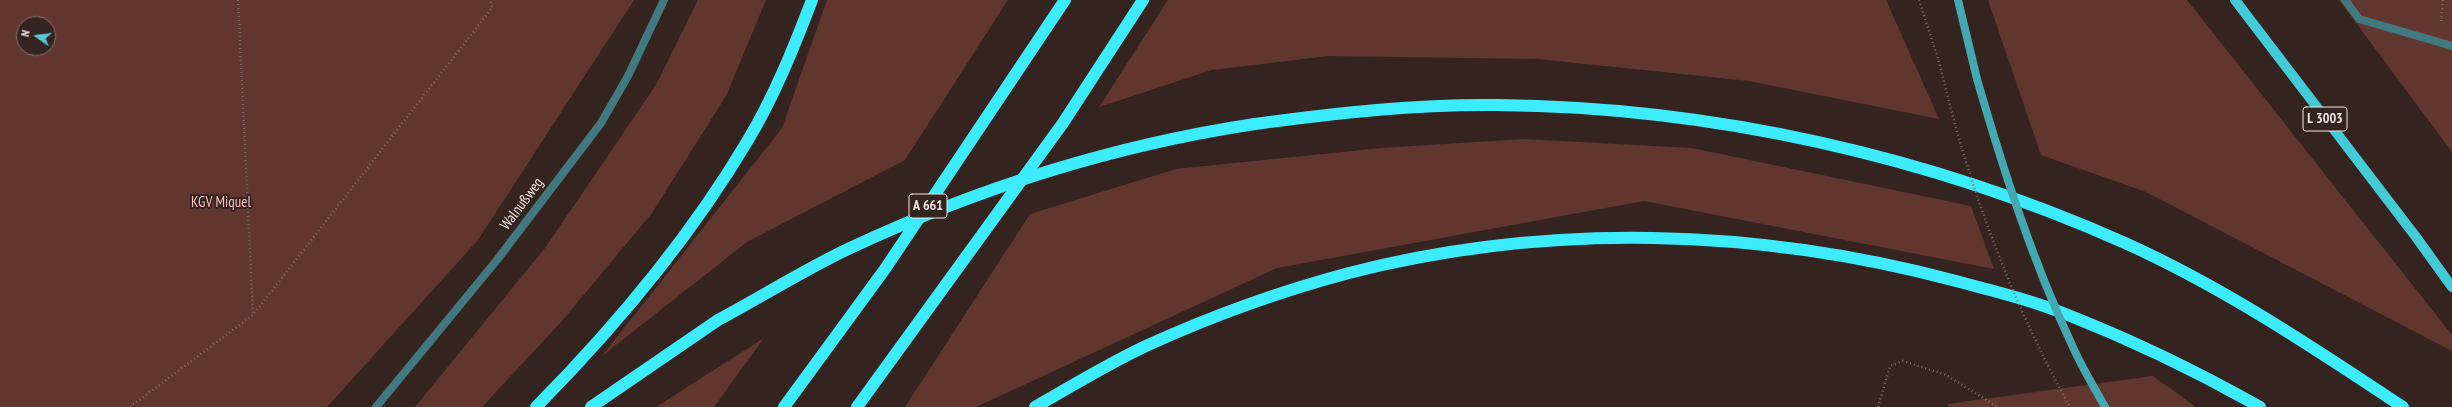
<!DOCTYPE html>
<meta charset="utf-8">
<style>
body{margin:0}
#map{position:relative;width:2452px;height:407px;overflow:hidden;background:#352320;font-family:"PT Sans Narrow",sans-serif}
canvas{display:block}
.north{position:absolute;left:16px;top:16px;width:40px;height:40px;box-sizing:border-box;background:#352320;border:1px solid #81716e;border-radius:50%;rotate:284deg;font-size:11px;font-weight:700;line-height:16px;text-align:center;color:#f3e6e4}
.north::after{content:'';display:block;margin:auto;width:14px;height:18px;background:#52cbd7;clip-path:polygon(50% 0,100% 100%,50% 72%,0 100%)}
</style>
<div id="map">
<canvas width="2452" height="407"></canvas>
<div class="north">N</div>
</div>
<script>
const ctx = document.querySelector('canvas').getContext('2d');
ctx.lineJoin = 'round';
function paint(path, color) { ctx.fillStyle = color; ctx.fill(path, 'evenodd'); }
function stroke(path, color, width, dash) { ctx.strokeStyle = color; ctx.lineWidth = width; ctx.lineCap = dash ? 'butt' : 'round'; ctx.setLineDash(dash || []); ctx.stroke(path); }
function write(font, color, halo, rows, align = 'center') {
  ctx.font = font + ' "PT Sans Narrow",sans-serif'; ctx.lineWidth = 4; ctx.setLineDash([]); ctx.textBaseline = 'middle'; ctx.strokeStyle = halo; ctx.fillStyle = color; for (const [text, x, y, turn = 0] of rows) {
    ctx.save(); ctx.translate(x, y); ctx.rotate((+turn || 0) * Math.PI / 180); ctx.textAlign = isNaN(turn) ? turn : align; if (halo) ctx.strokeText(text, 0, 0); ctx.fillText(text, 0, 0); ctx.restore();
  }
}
const green = new Path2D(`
 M0,0H634L478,240L327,407H0ZM24,24H48V48H24Z
 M698,0H766L726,96L652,213L562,321L482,407H415L545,248L656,85Z
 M827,0H1008L905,160L747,242L602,356L782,128Z
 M1168,0H1886L1939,119L1749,81L1538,59L1328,56L1212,70L1099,107Z
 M1988,0H2187L2452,335V351L2146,192L2041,155Z
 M2339,0H2452V152Z
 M1524,139L1692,148L1971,206L1994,269L1644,201L1277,268L976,407H905L1030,214L1176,169L1381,148Z
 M764,338L714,407H656Z
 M2153,376L2196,407H1950L1947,404Z`);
const path = new Path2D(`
 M238,0L253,314
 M1919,0L1940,65
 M2441,21L2443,0
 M130,407L253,315L492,8L491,0
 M1878,407L1890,366L1903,361L1946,375L1998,407`);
const lane = new Path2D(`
 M2345,0L2359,19L2452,46
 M376,407L497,260L601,123L628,76L664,0`);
const secondary = new Path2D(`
 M1958,0L1977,79`);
const primary = new Path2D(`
 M2235,0L2416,237L2452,287`);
const highway = new Path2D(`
 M1255,124C1336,113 1417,104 1498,105C1712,107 1930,156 2125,243C2223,287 2314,348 2403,407
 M536,407C616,326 690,238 748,140C774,97 794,47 812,0
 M591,407L718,320
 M784,407L885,269L1065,0
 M857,407L1063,123L1143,0
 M1035,407C1072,386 1109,363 1148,345C1212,316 1281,291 1349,273C1548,222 1758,228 1956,281C1993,291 2032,300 2068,315C2134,341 2198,372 2260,407`);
const pathBridge = new Path2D(`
 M1940,65C1967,183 2011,301 2070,407`);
const secondaryBridge = new Path2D(`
 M1977,79C2003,169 2032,260 2072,345C2081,366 2094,387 2105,407`);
const highwayBridge = new Path2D(`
 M718,320C761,297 804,270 848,249C976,189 1115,145 1255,124`);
const shields = [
 [2325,119,44],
 [928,206,38]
];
const shieldNames = [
 ["L 3003",2325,119],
 ["A 661",928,206]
];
const parkNames = [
 ["KGV Miquel",221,203]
];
const streetNames = [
 ["Walnußweg",522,204,-53]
];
paint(green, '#60362f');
stroke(path, '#7e6e6b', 2.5, [1, 3]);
stroke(lane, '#407a80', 8);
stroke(secondary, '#44a8b2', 8);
stroke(primary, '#43cbd8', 10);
stroke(highway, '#3decfc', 12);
stroke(pathBridge, '#7e6e6b', 2.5, [1, 3]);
stroke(secondaryBridge, '#44a8b2', 8);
stroke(highwayBridge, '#3decfc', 12);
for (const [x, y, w] of shields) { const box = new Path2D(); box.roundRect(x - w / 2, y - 12, w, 24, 3); ctx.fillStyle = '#352320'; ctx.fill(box); stroke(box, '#f3e6e4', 1); }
write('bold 14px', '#f3e6e4', null, shieldNames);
write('15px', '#f8c3b8', '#352320', parkNames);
write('15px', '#f3e6e4', '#352320', streetNames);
</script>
